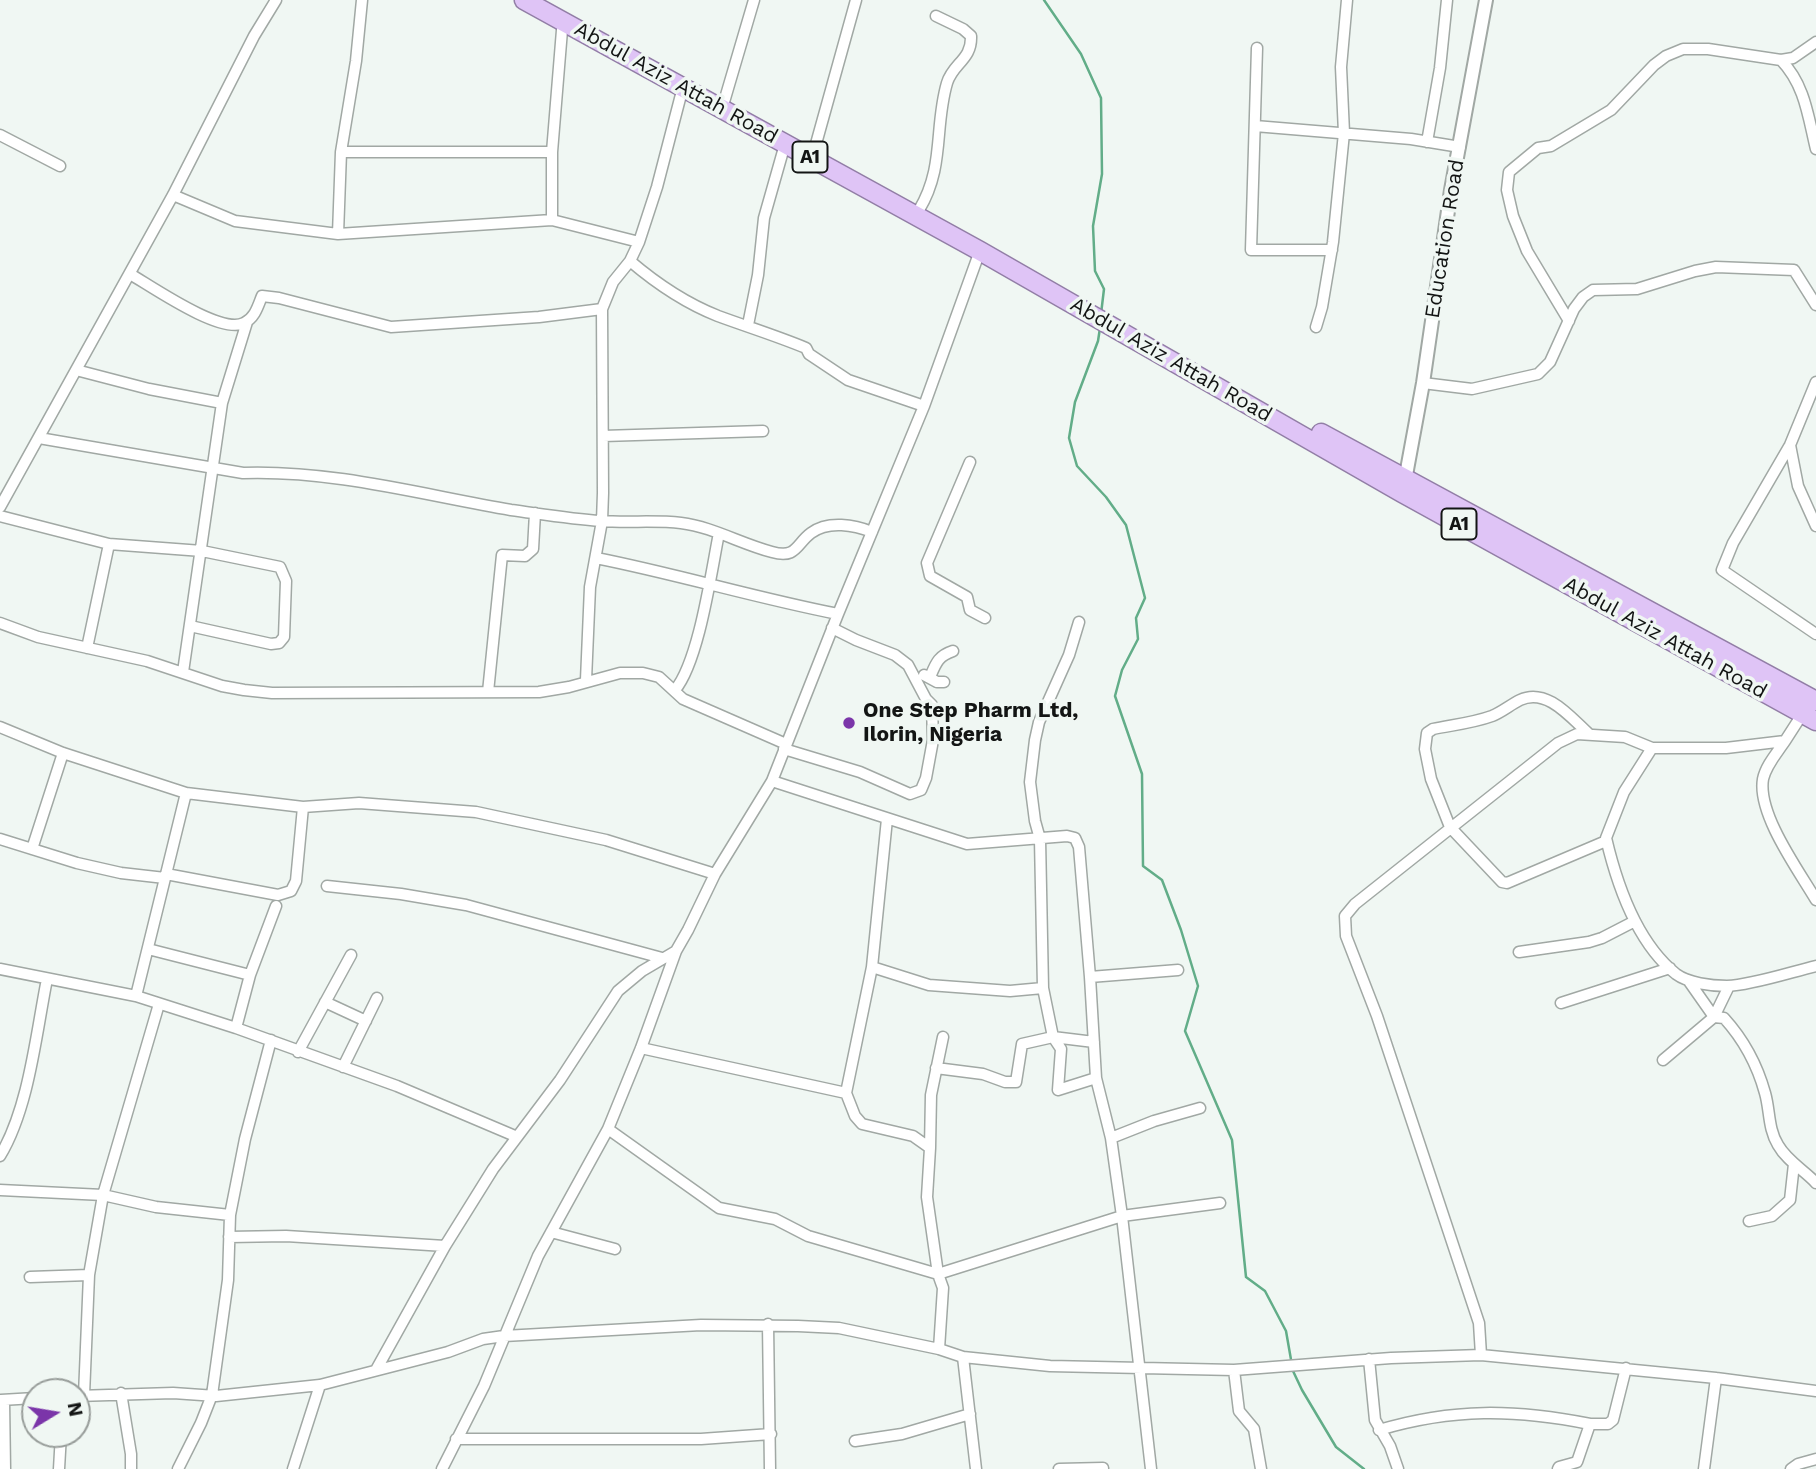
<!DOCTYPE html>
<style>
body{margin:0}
#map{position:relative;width:1816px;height:1469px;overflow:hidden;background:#f0f7f3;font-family:"Work Sans",sans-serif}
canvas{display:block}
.north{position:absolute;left:21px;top:1378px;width:70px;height:70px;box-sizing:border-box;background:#f0f7f3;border:2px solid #989d9a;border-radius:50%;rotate:79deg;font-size:19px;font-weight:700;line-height:28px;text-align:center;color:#131514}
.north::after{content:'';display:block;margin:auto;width:24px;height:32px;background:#7b35a9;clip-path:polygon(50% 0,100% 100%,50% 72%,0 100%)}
</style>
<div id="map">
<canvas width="1816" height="1469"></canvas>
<div class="north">N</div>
</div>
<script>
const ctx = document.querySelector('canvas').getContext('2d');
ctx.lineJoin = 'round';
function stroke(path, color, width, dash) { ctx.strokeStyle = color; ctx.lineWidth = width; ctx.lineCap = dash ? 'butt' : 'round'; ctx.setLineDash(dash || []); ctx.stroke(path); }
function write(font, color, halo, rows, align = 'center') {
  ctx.font = font + ' "Work Sans",sans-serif'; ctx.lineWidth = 7; ctx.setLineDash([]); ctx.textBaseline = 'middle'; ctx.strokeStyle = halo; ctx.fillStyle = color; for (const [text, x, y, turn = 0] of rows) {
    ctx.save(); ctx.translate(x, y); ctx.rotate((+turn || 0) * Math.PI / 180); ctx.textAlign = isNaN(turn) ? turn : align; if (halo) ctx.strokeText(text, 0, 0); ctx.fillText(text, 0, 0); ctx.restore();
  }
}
const stream = new Path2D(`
 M1044,0L1081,54L1101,98L1102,174L1093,226L1095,271L1104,289L1101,314
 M1100,328L1098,341L1075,402L1069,438L1077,466L1106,497L1126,525L1145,598L1136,618L1138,639L1122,670L1115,696L1142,774L1143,866L1162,880L1181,930L1198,986L1185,1031L1232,1140L1246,1277L1265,1291L1286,1331L1293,1371L1302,1390L1336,1447L1364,1469`);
const minor = new Path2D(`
 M1257,48L1251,250H1332
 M1781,60C1805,85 1808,116 1816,149
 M724,102L754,0
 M1255,126L1411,139L1460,147
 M0,135L60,166
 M1427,142L1440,68L1447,0
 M814,151L856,0
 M341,152H552
 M173,195L235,221L338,234L552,220L639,242
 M919,210C945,167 934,127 947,83C953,63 972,60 971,36L963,29L936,16
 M552,220V152L563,18
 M338,234L341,152L356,61L362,0
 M630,261C657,284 685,303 718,316C748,327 777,336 806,348L809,354L848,380L924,406
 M130,274C151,286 221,335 244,323C255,318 258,306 262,296L279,298L391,327L539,317L602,309
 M1569,321L1527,251L1513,216L1507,190L1509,172L1538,148L1551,146L1611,110L1654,65L1666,56L1683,49H1708L1781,60L1793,58L1816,42
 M748,325L758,275L764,218L785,144
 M1316,327L1322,307L1333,242L1344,133L1341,67L1347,0
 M76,370L149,389L222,403
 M1816,382L1790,445L1733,543L1722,570L1816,634
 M1423,383L1472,389L1538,374L1550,362L1574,309L1583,297L1593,290L1637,289L1695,271L1716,267L1794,270L1816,305
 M603,436L763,431
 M39,438L243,473C334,470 423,495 511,510C541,514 571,519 601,521C628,523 655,520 681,523C713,527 741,544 772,552C797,559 796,544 811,533C828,520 855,525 872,532
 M1790,445L1798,486L1816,526
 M970,462L927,563L930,576L967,597L970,610L985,618
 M0,507L173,195L254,36L276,0
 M0,516L109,544L202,551L280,567L286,581L284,637L279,643L271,644L190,626
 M596,558C677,574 756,598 838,614
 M1079,622L1069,655L1039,722L1035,740L1030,782L1035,821L1040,839L1043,988L1053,1037L1061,1049L1058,1090L1096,1078
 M0,623L38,637L147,661L222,686L244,690L272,693L539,692L569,687L620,673H643L659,677L683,699L786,744
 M87,648L109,544
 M183,672L222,403L247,322
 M924,675L937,682H944
 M930,677C936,663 938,656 953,651
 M586,680L590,587L602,521L603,493L602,309L613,282L630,261L639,242L657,187L683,87
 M675,690C699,661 711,573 719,533
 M488,692L502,555L525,556L533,549L535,513
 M0,727L63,753L186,793L303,807L359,803L476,812L606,840L715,874
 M1589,734C1571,718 1547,687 1520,700C1510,705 1502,712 1492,716C1473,723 1452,725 1433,729L1427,733L1425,749L1431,779L1450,827L1502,882L1507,883L1606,841
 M1785,741C1777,753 1766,765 1763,779C1757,814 1799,871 1816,900
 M1652,748L1624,792L1606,838C1617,885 1636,942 1676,974C1688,983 1711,986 1727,986C1752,985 1791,972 1816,966
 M784,749L860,772L910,794L921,790L926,778L933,740L932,705L926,699L908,665L895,655L856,640L832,628
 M772,781L967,844L1067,836L1075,838L1079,847L1090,977L1096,1078L1111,1138L1122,1216L1151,1469
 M887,819L872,967L846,1093L855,1116L862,1124L913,1136L930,1148L927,1197L938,1274L943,1288L939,1349
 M0,839L77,863L121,873L165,878
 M32,849L63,753
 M166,874L278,895L291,891L296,881L303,807
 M327,886L401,894L466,905L662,958
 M148,949L250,975L236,1028
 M1519,952L1589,942L1602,938L1635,921
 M872,967L929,985L1010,991L1043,988
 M0,969L136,996L236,1028L397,1086L515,1136
 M250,975L276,906
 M1090,977L1178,970
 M1688,980L1714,1017
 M136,996L186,793
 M325,1002L366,1021
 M1561,1003L1670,968
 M1714,1017L1724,1018C1744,1040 1757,1064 1765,1093C1770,1110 1768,1129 1778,1145C1787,1161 1804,1170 1816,1183
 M641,1048L846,1093
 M298,1052L351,955
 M1663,1060L1714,1017L1729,986
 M343,1067L377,998
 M936,1068L983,1074L1005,1082H1016L1022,1044L1053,1037L1094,1042
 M608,1129L719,1208L775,1219L808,1236L938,1274L1122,1216L1220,1203
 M1111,1138L1154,1121L1200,1108
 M930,1148L931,1095L943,1037
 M0,1156C29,1108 36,1034 47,979
 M0,1190L103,1195L156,1207L230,1215
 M1749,1221L1772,1216L1790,1200L1794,1164
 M551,1232L615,1249
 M229,1237L286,1236L445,1246
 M30,1277L89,1275
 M768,1324L770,1469
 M1481,1355L1479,1323L1377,1016L1346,936L1345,916L1355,904L1558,743L1577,734L1625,737L1652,748H1726L1785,741L1803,713
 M963,1357L976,1469
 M1369,1359L1375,1420L1390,1446L1398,1469
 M376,1370L445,1246L493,1169L560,1080L618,991L642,971L676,951
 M1234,1370L1239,1411L1254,1429L1261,1469
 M121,1393L131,1454V1469
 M84,1395L89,1275L103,1195L159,1004
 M77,1396L173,1393L216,1396L320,1385L448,1352L483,1339L504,1336L701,1325L798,1326L839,1328L939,1349L963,1357L1050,1366L1234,1370L1391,1358L1481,1355L1716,1378L1816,1391
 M1,1400L35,1398
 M4,1400L5,1469
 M1379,1430C1453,1408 1514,1409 1590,1424
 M456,1439H701L771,1434
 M855,1441L902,1434L970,1414
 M59,1469L61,1434
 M178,1469L201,1423L212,1395L228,1280L230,1215L245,1139L271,1040
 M293,1469L320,1385
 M442,1469L484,1386L538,1256L608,1129L641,1048L676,951L688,930L715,874L772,781L838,614L924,406L981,248
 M1059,1469L1103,1468
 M1558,1469L1559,1467L1577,1462L1590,1424H1608L1613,1420L1626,1368
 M1704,1469L1716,1378
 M1791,1469L1798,1464L1816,1459`);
const tertiary = new Path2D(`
 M1404,486L1423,383L1451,190L1486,0`);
const trunk = new Path2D(`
 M524,0L980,251L1402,493L1816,721
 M1321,433L1816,701`);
const markers = [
 [849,723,7,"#7b35a9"]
];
const shields = [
 [810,157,35],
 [1459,524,35]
];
const shieldNames = [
 ["A1",810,157],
 ["A1",1459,524]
];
const streetNames = [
 ["Abdul Aziz Attah Road",676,83,29],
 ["Education Road",1445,239,-81],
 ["Abdul Aziz Attah Road",1171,360,30],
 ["Abdul Aziz Attah Road",1665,638,29]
];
const poiNames = [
 ["One Step Pharm Ltd,",863,711],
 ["Ilorin, Nigeria",863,735]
];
stroke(stream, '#62ad88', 2.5);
stroke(minor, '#a1a8a4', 13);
stroke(tertiary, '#a1a8a4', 16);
stroke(trunk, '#927ea6', 21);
stroke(minor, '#fff', 10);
stroke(tertiary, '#fff', 12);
stroke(trunk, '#dfc4f6', 18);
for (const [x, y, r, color] of markers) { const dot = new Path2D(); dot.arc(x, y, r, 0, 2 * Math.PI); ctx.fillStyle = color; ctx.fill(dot); stroke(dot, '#f0f7f3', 2.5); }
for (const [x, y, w] of shields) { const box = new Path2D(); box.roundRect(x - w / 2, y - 15.5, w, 31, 5); ctx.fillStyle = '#f0f7f3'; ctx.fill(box); stroke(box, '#131514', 2); }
write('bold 19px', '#131514', null, shieldNames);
write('21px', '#131514', '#f0f7f3', streetNames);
write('bold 21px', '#131514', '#f0f7f3', poiNames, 'left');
</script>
